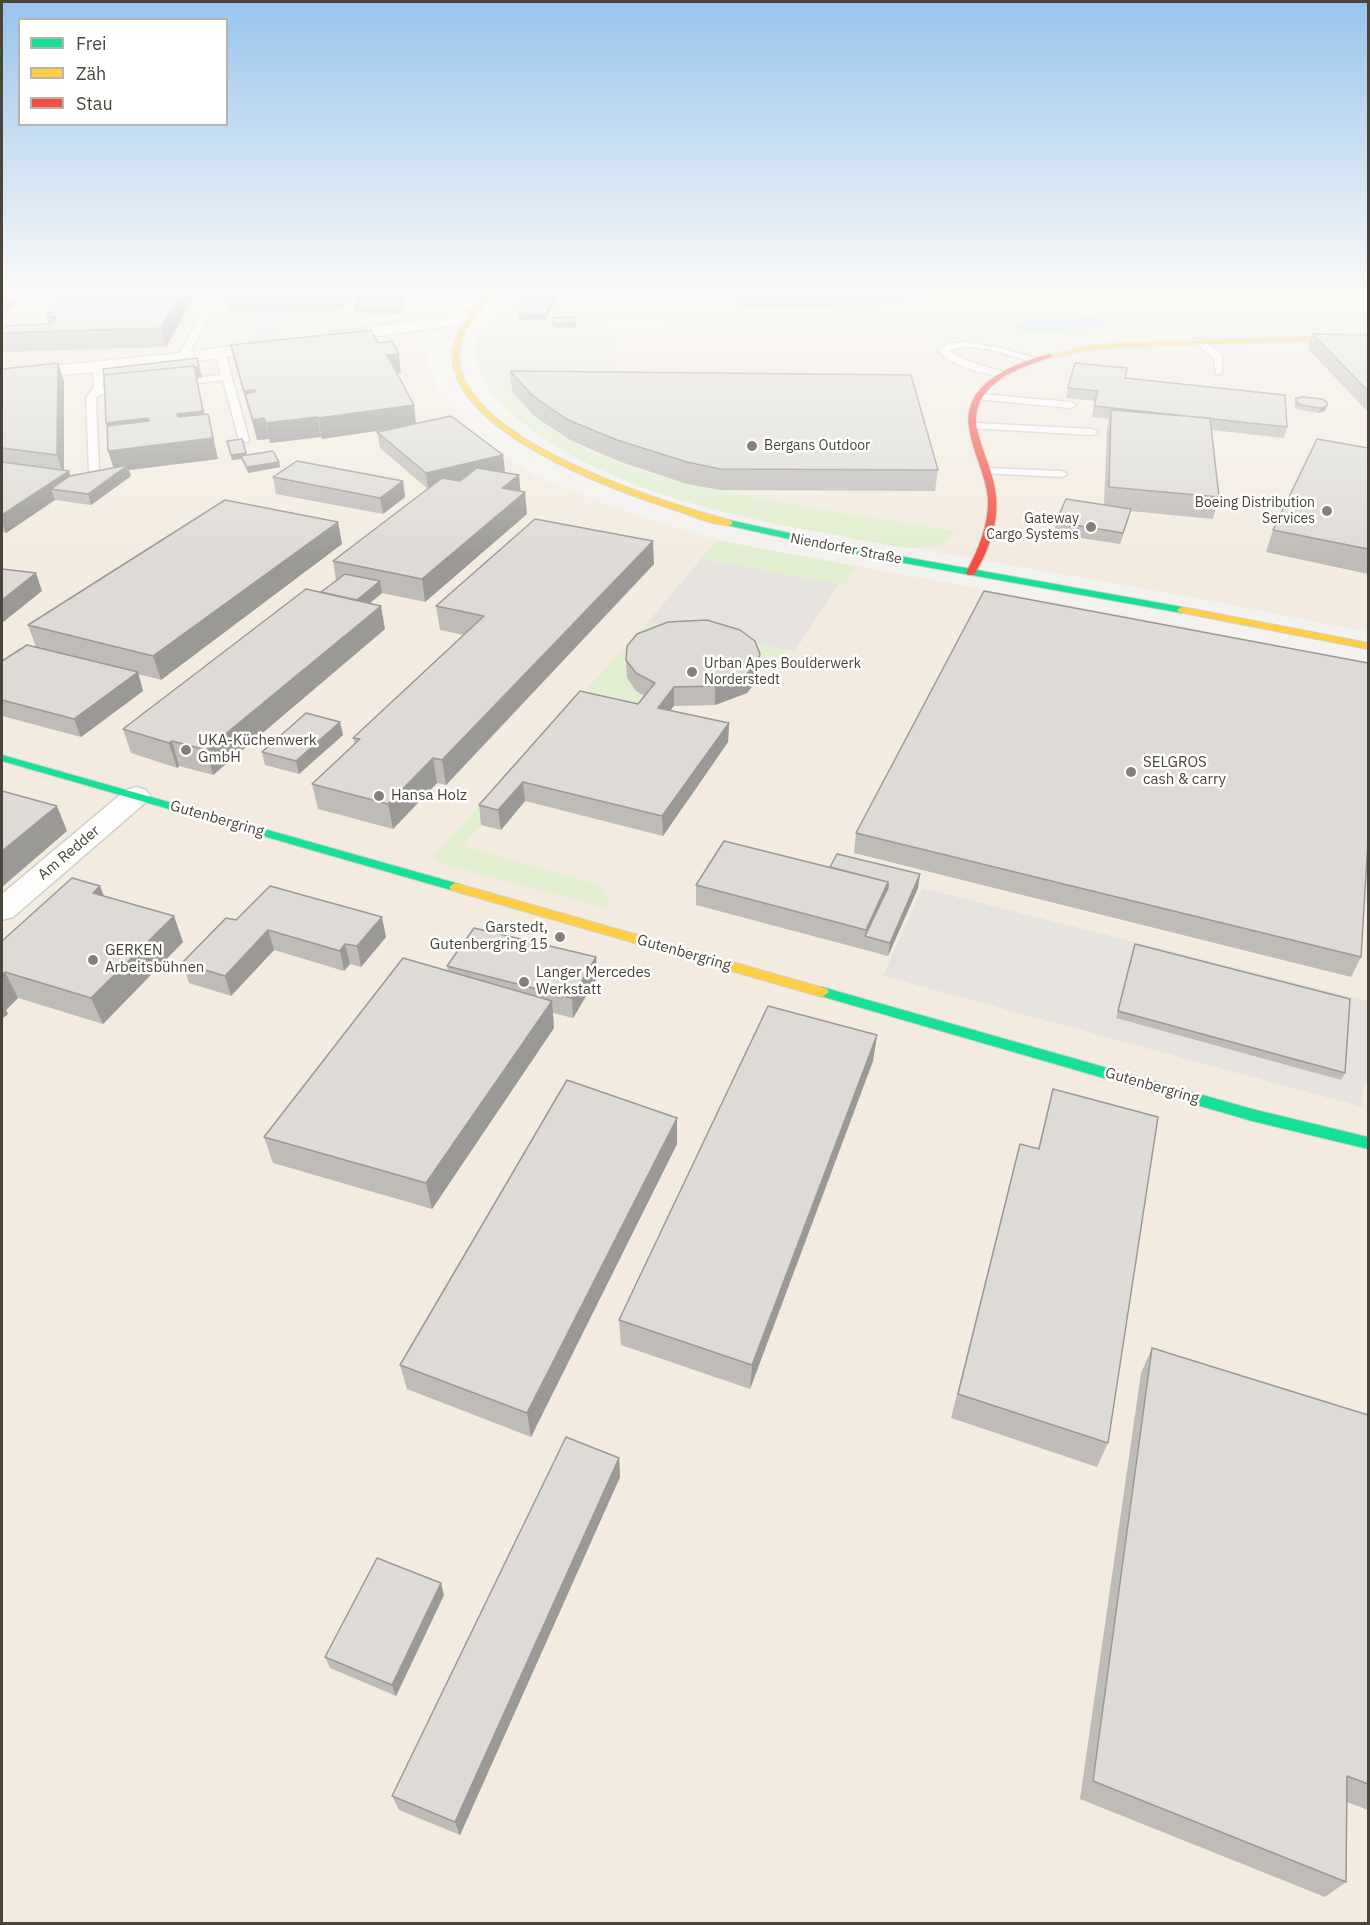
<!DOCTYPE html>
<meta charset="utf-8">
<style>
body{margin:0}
#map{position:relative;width:1370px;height:1925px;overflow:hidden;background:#f4f2ee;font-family:"IBM Plex Sans",sans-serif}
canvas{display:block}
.frame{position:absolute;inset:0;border:3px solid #4b4439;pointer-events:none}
.legend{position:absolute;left:18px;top:18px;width:210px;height:108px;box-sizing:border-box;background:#fff;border:2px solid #b7b4b0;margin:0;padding:8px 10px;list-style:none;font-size:18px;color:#4b4439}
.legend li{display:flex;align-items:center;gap:12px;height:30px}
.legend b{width:30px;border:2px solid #b7b4b0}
</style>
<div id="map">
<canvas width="1370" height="1925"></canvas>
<div class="frame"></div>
<ul class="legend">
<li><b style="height:8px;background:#16e098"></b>Frei</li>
<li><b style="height:8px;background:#ffcf43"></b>Zäh</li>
<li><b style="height:8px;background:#f24e42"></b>Stau</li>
</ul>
</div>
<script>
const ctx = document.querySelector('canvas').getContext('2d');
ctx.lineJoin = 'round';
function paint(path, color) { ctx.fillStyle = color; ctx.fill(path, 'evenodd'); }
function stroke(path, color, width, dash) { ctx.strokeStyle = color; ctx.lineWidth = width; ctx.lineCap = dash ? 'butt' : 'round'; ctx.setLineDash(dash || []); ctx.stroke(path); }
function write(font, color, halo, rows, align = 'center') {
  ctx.font = font + ' "IBM Plex Sans",sans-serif'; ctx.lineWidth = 5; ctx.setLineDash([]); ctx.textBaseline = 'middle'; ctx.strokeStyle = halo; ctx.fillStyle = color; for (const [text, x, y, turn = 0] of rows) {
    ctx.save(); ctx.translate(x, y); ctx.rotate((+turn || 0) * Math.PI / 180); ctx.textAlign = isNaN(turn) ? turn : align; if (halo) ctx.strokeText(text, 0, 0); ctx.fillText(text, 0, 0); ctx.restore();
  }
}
const residential = new Path2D(`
 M617,330L614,388L487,387L476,362L475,338Z`);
const commercial = new Path2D(`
 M2,289H467L425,348L438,394L486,442L538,478L641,517L717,540L1181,626L1368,666V1923L2,1924Z
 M520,289H922L930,307L606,320L617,330L475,338L488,329Z
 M915,325L924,340L1368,331V632L1197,598L827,533L711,507L643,486L575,457L523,424L503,407L487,387L614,388L616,341L660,339L683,334Z`);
const green = new Path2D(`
 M922,289H1088L1164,292L1153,289H1368V331L924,340L915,325L683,334L654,317L929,307Z
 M487,387H513L512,391C523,405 536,419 551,429C604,466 673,481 735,493C808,508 881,519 955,531L943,545C909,553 874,542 840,536C723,515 566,483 487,387Z
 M717,540L857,567L844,585L701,559Z
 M648,622L716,635L627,664C622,685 640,694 656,701L481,825L462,846L600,885L609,903L605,908L439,863L434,858L439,850Z
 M727,638L787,649L773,669L758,666Z`);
const parking = new Path2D(`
 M286,312L282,321L339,317L335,327L257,337L246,322L251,313Z
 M701,559L839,584L795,651L648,622Z
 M922,888L1368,1001V1084H1364L1362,1107L883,976Z`);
const water = new Path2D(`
 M1099,317L1110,328L1028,332L1016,329L1012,324L1028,320Z`);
const lane = new Path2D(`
 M72,289H80L74,294L70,292Z
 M214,289H222L187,358L179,360L177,358Z
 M1195,339H1201L1222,355V374H1216L1214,358L1195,343Z
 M963,342L1001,348L1040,360L1035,363C1010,356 974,340 949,351L965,360L1007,373L1009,375L1004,378C983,372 952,368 938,350L949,344Z
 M220,350L225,353L249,440L248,442L239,440L223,380L174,386L169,383L174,380L221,375L215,353Z
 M98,364L103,367V388L129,385L134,388L129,391L98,395L96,398L99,471L94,474L89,471L86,398L94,387L93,367Z
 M980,394L1071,402L1076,405L1071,408L977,399V395Z
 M974,423L1093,429L1098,432L1093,435L970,428L969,426Z
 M987,468L1062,471L1067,474L1062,477L983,473L982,471Z`);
const street = new Path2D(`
 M469,314L477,319L475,322L328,343L320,338L328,333Z
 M277,340L283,341L285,345L283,349L182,363L2,381V371L182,353Z
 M136,787L146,790L150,796L146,802L13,917L2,920V894L126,790Z`);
const fast = new Path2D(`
 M729,520L871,551L1182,607L1187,610L1182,613L871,557L726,525L725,523Z
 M2,755L459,884L461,887L459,890H451L2,761Z
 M822,987L1252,1109L1368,1137V1149L1252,1121L817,995L815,992L817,989Z`);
const slow = new Path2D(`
 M489,289H495C480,310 454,337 460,366C477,445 662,502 732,521V525C715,527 692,515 675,510C613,490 467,437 453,365C448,337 473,309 489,289Z
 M1368,335V339L1124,347L1089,350L1050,358L1047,356L1089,346L1124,343Z
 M1182,607L1368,643V649L1179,612L1177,610Z
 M455,883L827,989L829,992L822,997L451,890L449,887Z`);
const jam = new Path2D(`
 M1050,354L1052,357C1019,367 969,385 977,429C982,452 994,473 996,496C999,523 988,552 974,575H968L966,573C978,550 989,525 988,499C986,474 972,452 969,427C963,382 1015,363 1050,354Z`);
const wall = new Path2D(`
 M14,289H51L33,294Z
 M78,289H197V290H193L195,295L166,347L3,352L2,346V328L48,324L46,317L73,295Z
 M348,289L342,310L230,313L226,295Z
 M361,289H404L402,294L362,295Z
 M737,289H900V290L899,303L737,310Z
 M556,295V299L545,321L519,320L518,315L523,307H522L521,302Z
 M405,296V304L403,305V312L396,314L355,313V309L358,304L357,301Z
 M2,300L15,304L9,311L4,312L2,315Z
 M553,318L576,323L577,328L555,329Z
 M1312,334L1368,335V412L1308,349Z
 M378,343L401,373L397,374L416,423L505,471L502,472L520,492L527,514L425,602L382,593L370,603L385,629L213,775L179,766L177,768L131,753L123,729L321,592L336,580L333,561L428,489L380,448L377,432L396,428L322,439L321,437L270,443L269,439L257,440L235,364L231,345Z
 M197,358L202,377L197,378L204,414H208L218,459L129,470L131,476L91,505L55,500L6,533L2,532V369L58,363L64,382V470L70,476L114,468L108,451Z
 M510,371L938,470L935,491L720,490L687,484L618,461L570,440L534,416L512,391Z
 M1125,378L1287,427L1284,438L1212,430L1219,497L1213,519L1130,511L1120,544L1054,534L1056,522L1104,505L1107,430L1109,419L1092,417L1095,401L1066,398L1068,388Z
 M1303,397L1325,411L1319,413L1300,410L1294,407L1296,398Z
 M227,441L246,455L279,462L280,467L248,473L241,459L232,460Z
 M1368,448V574L1266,552L1273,530Z
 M273,477L403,481L405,497L383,514L276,494Z
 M338,522L342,544L161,680L138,674L143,691L81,737L2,716V661L36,647L28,625Z
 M654,564L446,785L437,783L393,829L318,809L312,784L355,744L353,738L464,635L440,630L436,606Z
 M626,660L759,673L757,680L747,693L715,705L674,706L670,710L729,723L728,742L663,836L525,801L501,830L481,825L479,805L638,704L645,696L636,691L627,678Z
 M343,735L299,774L265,765L262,752Z
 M856,833L1361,957L1351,977L854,853Z
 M830,867L920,874L918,888L888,956L696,905V885Z
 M104,897L183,942L103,1024L18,998L6,1010L8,1014L2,1019V941Z
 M236,920L386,937L361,967L350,964L344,971L274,950L231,996L189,983L182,963Z
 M1133,951L1345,1073L1341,1080L1116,1018Z
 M596,957L597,978L573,1018L553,1013L554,1028L432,1209L273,1163L264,1137L448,971L447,966Z
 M877,1035L873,1061L750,1389L621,1345L619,1320Z
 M1053,1089L1108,1443L1097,1467L951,1418L1020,1144L1038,1149Z
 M677,1118V1144L531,1437L407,1389L400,1365Z
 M1152,1348L1368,1415V1810L1347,1802L1346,1882L1325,1897L1080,1799L1141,1373Z
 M619,1458L620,1477L460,1835L399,1810L392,1796Z
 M444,1595L396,1696L330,1668L325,1657Z`);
const shadedWall = new Path2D(`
 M2,289H3L5,292L2,294Z
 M34,289H51L33,294L31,290Z
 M184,289H193L195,295L166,347L161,328Z
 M340,289H348L342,310L339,292Z
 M556,295V299L545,321L544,316Z
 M405,296V304L403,305V312L396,314V309L398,302Z
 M14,300L15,304L9,311L7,307Z
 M2,302L5,312L2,315Z
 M399,354L401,373L390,374L387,355Z
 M58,363L64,382V474L69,471L74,487L51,489L55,500L6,533L2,522V515L63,474L57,455Z
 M199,367L202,377L197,378L208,432L183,435L177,414L104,378Z
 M255,390L259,410L245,394L249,411L244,391Z
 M414,405L416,425L322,439L318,418Z
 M1327,406L1325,411L1319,413L1320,408Z
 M208,414L218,459L129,470L131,476L91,505L88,494L115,472L108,451Z
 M317,417L321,437L270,443L266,423Z
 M148,418L154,438L112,443L106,423Z
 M264,418L269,439L257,440L253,420Z
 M246,453L247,459L241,456V459L232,460L231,455Z
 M503,455L505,471L428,489L426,473Z
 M279,462L280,467L248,473L247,467Z
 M519,475L521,496L525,492L527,514L425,602L422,579L502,488Z
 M403,481L405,497L383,514L380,498Z
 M1131,509L1128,520L1120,544L1123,533Z
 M338,522L342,544L161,680L153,656Z
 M653,541L654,564L446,785L442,760Z
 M36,573L42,591L2,623V600Z
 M380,581L382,593L348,621L346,609Z
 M381,606L385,629L213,775L206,750Z
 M760,654L759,673L757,680L747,693L715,705V686Z
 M138,672L143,691L81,737L74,719Z
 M674,687V706L658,726V708Z
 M340,722L343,735L299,774L296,761Z
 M729,723L728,742L663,836L662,816Z
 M172,741L179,766L177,768L169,743Z
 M433,758L437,783L393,829L388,804Z
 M523,782L525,801L501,830L498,810Z
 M57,806L67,831L2,887V851Z
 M920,874L918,888L888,956L890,943Z
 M888,882L886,902L865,936L866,930Z
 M100,886L110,912L93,893Z
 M174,916L183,942L103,1024L91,998Z
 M382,917L386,937L361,967L357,946Z
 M268,930L274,950L231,996L225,976Z
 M345,944L350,964L344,971L340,951Z
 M596,957L597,978L573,1018L572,998Z
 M5,972L18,998L6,1010L8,1014L2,1019V975Z
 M552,1001L554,1028L432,1209L426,1183Z
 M877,1035L873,1061L750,1389L752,1365Z
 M677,1118V1144L531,1437L527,1413Z
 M619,1458L620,1477L460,1835L455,1822Z
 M441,1583L444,1595L396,1696L392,1685Z`);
const building = new Path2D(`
 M78,289H184L161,328L2,333V328L3,326L50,324L56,317H46L64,295H73Z
 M229,289H340L339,292L226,295Z
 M737,289H900V290L737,296Z
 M526,294L556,295L544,316L518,315L526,302H521Z
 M364,296H405L404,300L398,302L403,303L402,307L396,309H355L356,305L363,303L357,301L358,298Z
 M2,300H14L7,307H3Z
 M574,317L576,323L554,325L553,318Z
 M371,330L378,343L392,341L399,354L387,355L414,405L318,418L317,417L266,423L264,418L253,420L245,394L255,392V390L244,391L231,345Z
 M1312,334L1368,335V391Z
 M197,358L199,367L194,368V366L104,375L103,369Z
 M58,363L57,455L2,448V369Z
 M1075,363L1127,368L1125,378L1285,395L1287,427L1094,406L1098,391L1068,388Z
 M194,366L203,411L177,414L178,417L208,414L213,438L108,451L107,426L149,421L148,418L106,423L104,375Z
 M510,371L911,375L938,470L720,469L687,462L617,440L568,420L533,396Z
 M1303,397L1322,399L1327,402V406L1320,408L1301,405L1296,402V398Z
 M1111,410L1210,418L1219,497L1109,487Z
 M451,416L503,455L426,473L377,432Z
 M242,439L246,453L231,455L227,441Z
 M1317,439L1368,448V549L1273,530Z
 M273,451L279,462L247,467L241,456Z
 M297,461L403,481L380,498L273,477Z
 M2,462L69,471L2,515Z
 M128,465L88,494L51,489L70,476Z
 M477,468L519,475L502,488L525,492L422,579L333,561L442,478L460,481Z
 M1066,499L1131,509L1123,533L1056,522Z
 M225,500L338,522L153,656L28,625Z
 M535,519L653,541L442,760L433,758L388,804L312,784L360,739L353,738L484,616L436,606Z
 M2,569L36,573L2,600Z
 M345,574L380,581L357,600L321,592Z
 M306,589L381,606L206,750L172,741L169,743L123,729Z
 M984,591L1368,663V841L1361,957L856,833Z
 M707,620L740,630L755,641L760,654L758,661L747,674L715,686L674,687L658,708L729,723L662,816L523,782L498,810L479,805L580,691L638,704L655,683L636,673L626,660L627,646L637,634L668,622Z
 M27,645L138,672L74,719L2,700V661Z
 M306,713L340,722L296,761L262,752Z
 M2,791L57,806L2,851Z
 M724,841L888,882L866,930L696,885Z
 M837,854L920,874L890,943L865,936L888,888V882L830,867Z
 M72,878L100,886L93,893L174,916L91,998L5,972L2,975V941Z
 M270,886L382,917L357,946L345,944L340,951L268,930L225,976L182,963L226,918L236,920Z
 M474,928L596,957L572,998L447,966Z
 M1135,944L1350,999L1345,1073L1118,1011Z
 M403,958L552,1001L426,1183L264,1137Z
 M768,1006L877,1035L752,1365L619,1320Z
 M567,1080L677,1118L527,1413L400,1365Z
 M1053,1089L1158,1117L1108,1443L958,1394L1020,1144L1039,1149Z
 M1152,1348L1368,1415V1784L1347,1776L1346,1882L1093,1781Z
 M566,1437L619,1458L455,1822L392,1796Z
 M377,1558L441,1583L392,1685L325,1657Z`);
const markers = [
 [752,446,6,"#868178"],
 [1327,511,6,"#868178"],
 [1091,527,6,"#868178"],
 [692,672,6,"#868178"],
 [186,750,6,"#868178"],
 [1131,772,6,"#868178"],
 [379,796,6,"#868178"],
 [560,937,6,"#868178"],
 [93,960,6,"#868178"],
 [524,982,6,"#868178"]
];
const farPoinames = [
 ["Bergans Outdoor",764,446],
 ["Boeing Distribution",1315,503,"right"],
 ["Services",1315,519,"right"],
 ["Gateway",1079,519,"right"],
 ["Cargo Systems",1079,535,"right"],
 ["Urban Apes Boulderwerk",704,664],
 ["Norderstedt",704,680]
];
const farStreetnames = [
 ["Niendorfer Straße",846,549,11]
];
const poiNames = [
 ["UKA-Küchenwerk",198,741],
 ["GmbH",198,758],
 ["SELGROS",1143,763],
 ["cash & carry",1143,780],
 ["Hansa Holz",391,796],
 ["Garstedt,",548,928,"right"],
 ["Gutenbergring 15",548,945,"right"],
 ["GERKEN",105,951],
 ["Arbeitsbühnen",105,968],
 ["Langer Mercedes",536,973],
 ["Werkstatt",536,990]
];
const streetNames = [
 ["Gutenbergring",217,819,16],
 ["Am Redder",69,853,-40],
 ["Gutenbergring",684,953,16],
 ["Gutenbergring",1152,1086,16]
];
paint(residential, '#e7e4dc');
paint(commercial, '#f3ebdf');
paint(green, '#e1eecf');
paint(parking, '#e6e3df');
paint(water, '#c0ddf1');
stroke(lane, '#d2d0cb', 3);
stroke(street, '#d2d0cb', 3);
stroke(fast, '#d3cfc5', 2);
stroke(slow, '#d3cfc5', 2);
stroke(jam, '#d3cfc5', 2);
paint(lane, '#fdfdfc');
paint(street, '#fdfdfc');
paint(fast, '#16e098');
paint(slow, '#ffcf43');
paint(jam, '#f24e42');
paint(wall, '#bfbcb8');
paint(shadedWall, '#9b9996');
paint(building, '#dedbd6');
stroke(building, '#9b9996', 1.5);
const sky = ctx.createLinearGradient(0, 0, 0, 558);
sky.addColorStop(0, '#98c4ec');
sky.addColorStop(0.52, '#faf9f7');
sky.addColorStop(1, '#faf9f700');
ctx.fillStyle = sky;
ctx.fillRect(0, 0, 1370, 558);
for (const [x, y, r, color] of markers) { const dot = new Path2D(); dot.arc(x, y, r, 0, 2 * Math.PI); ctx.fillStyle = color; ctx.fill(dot); stroke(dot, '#fff', 2); }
write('14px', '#4b4439', '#fff', farPoinames, 'left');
write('14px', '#4b4439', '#fff', farStreetnames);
write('15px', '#4b4439', '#fff', poiNames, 'left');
write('15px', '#4b4439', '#fff', streetNames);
</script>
